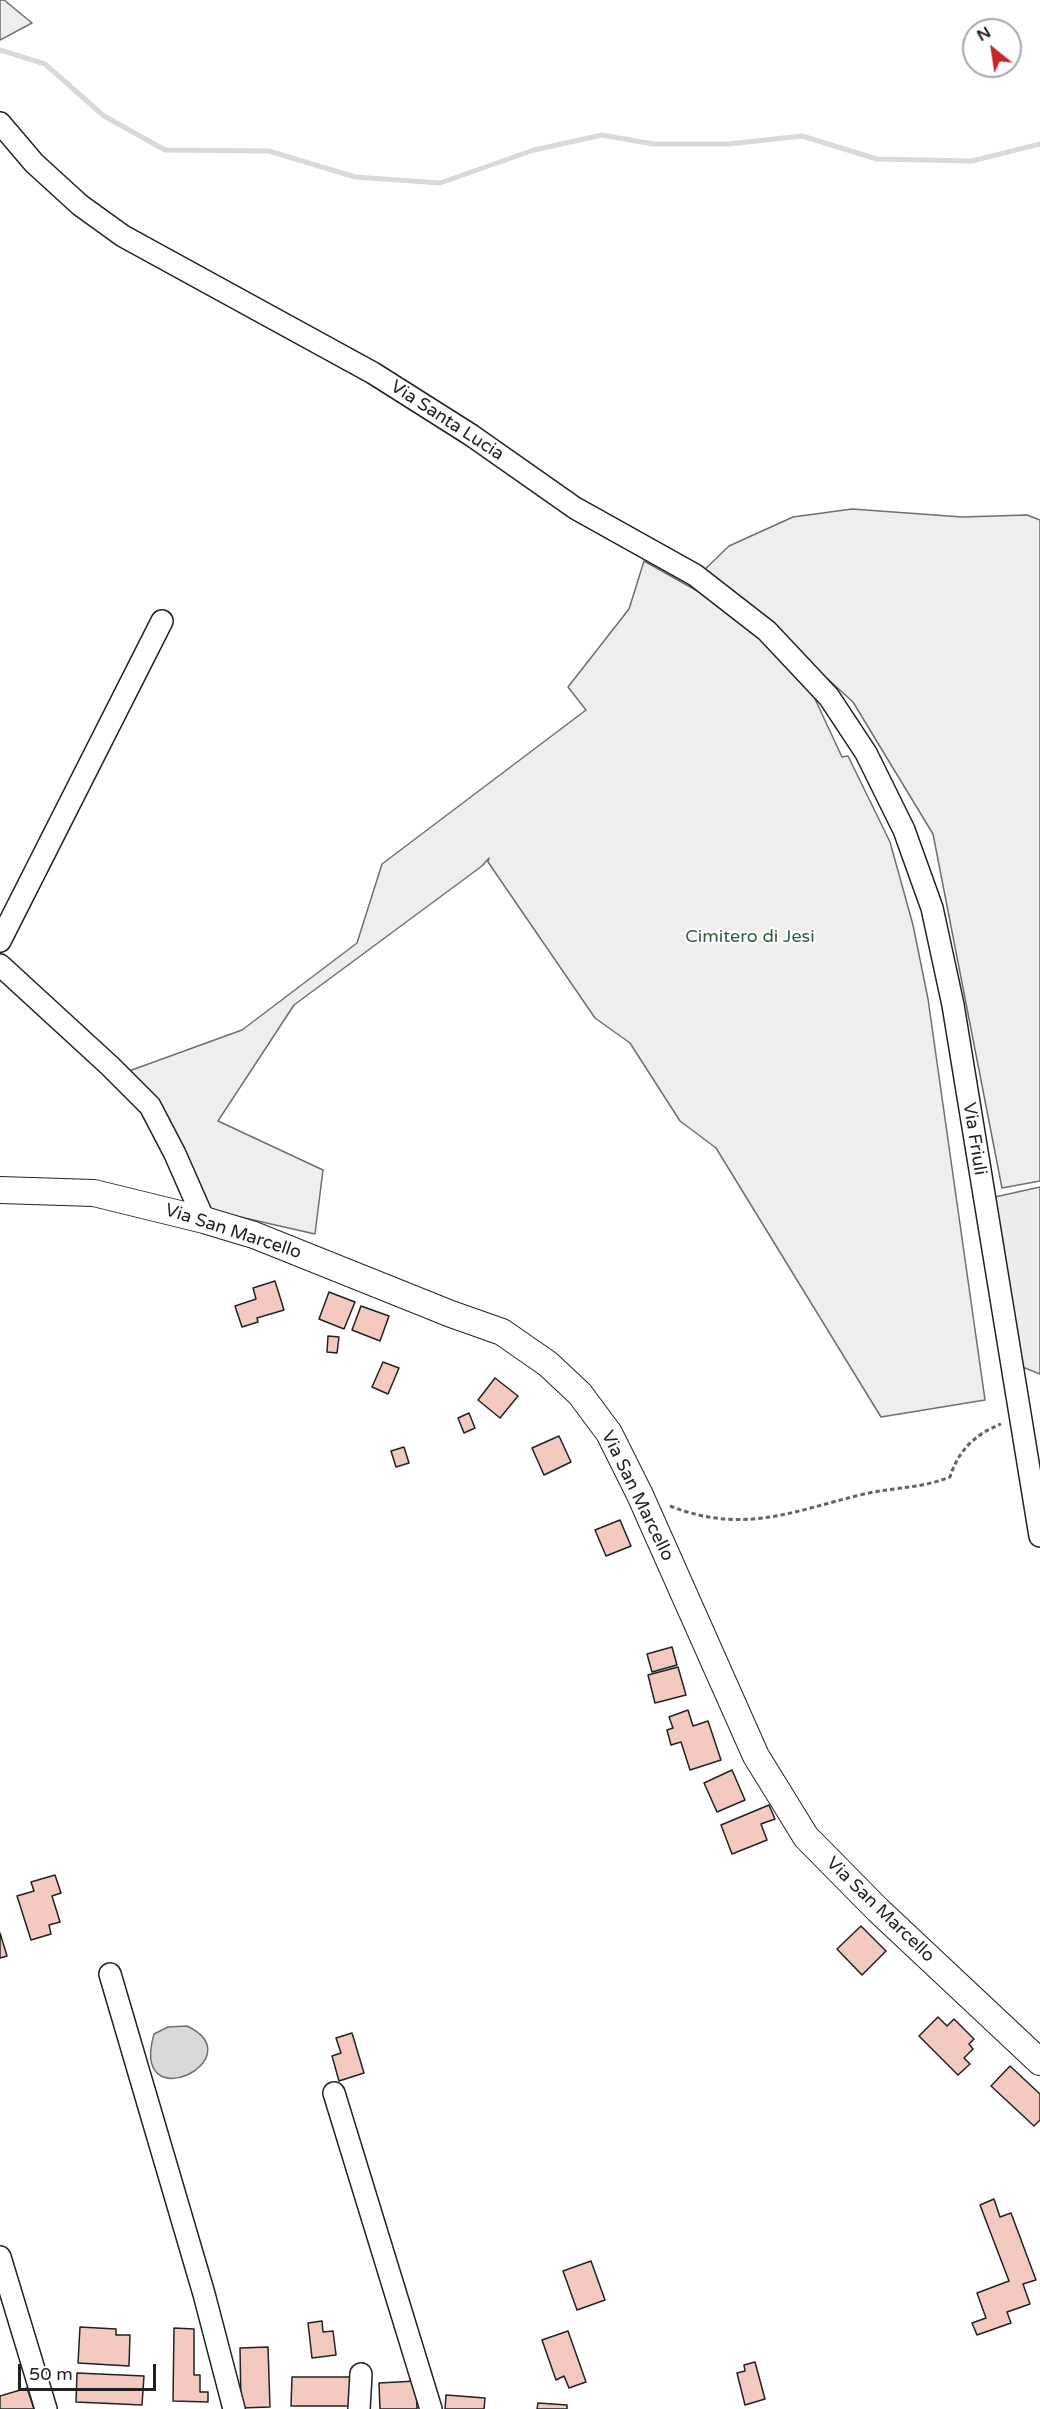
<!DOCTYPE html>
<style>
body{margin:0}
#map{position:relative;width:1040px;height:2409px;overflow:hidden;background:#fff;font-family:"Varela Round",sans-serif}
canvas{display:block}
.north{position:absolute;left:962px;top:18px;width:60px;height:60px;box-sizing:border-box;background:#fff;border:2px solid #a7a7a7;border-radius:50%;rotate:330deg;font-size:16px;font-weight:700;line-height:24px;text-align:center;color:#222}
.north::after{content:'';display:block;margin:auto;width:21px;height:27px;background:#c62828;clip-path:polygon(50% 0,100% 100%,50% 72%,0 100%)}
.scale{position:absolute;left:18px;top:2364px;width:138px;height:27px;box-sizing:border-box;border:3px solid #222;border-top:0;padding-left:8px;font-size:18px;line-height:21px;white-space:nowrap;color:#222;-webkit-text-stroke:4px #fff;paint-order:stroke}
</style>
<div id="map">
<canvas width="1040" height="2409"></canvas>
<div class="north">N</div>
<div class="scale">50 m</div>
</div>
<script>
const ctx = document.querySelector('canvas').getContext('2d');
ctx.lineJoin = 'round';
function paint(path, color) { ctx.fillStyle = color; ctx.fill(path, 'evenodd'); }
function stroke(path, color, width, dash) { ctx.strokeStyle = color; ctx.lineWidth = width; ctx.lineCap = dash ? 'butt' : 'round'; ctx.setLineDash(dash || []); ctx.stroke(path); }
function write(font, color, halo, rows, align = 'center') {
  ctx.font = font + ' "Varela Round",sans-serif'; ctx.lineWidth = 4.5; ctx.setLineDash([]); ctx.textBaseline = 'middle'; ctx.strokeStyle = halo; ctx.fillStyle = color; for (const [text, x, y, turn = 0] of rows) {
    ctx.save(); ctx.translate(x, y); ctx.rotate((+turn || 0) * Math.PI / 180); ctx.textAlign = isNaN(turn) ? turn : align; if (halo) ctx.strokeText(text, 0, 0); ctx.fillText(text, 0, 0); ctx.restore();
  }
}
const green = new Path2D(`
 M0,0H4L32,23L0,40Z
 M852,509L962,517L1027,515L1040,520V1181L1002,1188L933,834L853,702L774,630L701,573L729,546L793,517Z
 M644,561L733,611L809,686L842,757L848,756L890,842L913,925L928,999L985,1400L881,1417L716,1148L680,1121L630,1043L595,1018L488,862L489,858L482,866L294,1005L218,1121L323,1170L315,1234L205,1209L129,1071L242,1030L357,943L382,864L586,710L568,687L629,609Z`);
const parking = new Path2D(`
 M1040,1187V1374L1015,1364L986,1199Z`);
const water = new Path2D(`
 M187,2026C256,2059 129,2121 154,2034L168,2027Z`);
const stream = new Path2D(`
 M0,50L45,64L104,116L165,150L269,151L355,177L440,183L534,150L602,135L653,144H729L802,136L877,159L972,161L1040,144`);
const building = new Path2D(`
 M275,1281L284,1310L257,1318L258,1322L242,1327L235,1306L256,1299L253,1288Z
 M329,1292L355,1302L344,1329L319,1319Z
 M361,1306L389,1316L380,1341L352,1330Z
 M328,1336L339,1337L337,1353L327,1352Z
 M383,1362L399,1368L388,1394L372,1387Z
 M495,1378L518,1396L500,1418L478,1400Z
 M469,1413L475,1428L464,1433L458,1418Z
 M559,1436L571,1462L544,1475L532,1448Z
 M404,1447L409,1463L396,1467L391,1451Z
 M620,1520L631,1546L606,1556L595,1530Z
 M672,1647L677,1665L652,1672L647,1654Z
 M678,1667L686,1695L655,1703L648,1675Z
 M688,1710L693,1726L708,1721L721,1760L690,1770L681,1742L671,1745L667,1730L673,1728L669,1717Z
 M732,1770L745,1800L717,1812L704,1783Z
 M769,1805L775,1819L761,1824L767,1840L732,1854L721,1825Z
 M55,1875L61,1893L52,1896L60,1922L49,1925L51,1934L31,1940L17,1896L34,1891L31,1882Z
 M861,1926L886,1951L862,1975L837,1949Z
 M0,1933L7,1956L0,1958Z
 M938,2017L947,2026L954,2019L974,2039L969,2044L973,2049L964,2058L970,2064L958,2075L919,2036Z
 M352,2033L364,2073L339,2081L332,2056L341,2053L336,2038Z
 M1010,2066L1040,2094V2120L1034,2126L991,2086Z
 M994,2199L1000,2217L1011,2213L1036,2280L1023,2284L1030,2304L1007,2312L1011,2323L977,2335L972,2323L986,2318L977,2293L1009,2281L980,2205Z
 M591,2261L605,2300L577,2310L563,2271Z
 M322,2321L323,2332L333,2331L336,2355L312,2358L308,2323Z
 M80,2327L116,2329V2335H130L129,2366L78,2363Z
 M174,2328L194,2329V2375H200V2392H208V2402L173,2401Z
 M568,2331L586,2382L569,2388L564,2376L556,2380L542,2340Z
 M268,2347L270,2407L241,2408L240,2348Z
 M755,2362L765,2399L745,2405L737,2373L745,2371L744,2365Z
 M77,2373L144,2376L142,2405L76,2402Z
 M292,2377H353V2406H291Z
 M416,2381L417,2409H380L379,2383Z
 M27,2388L34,2409H0V2396Z
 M446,2395L485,2398L484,2409H445Z
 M538,2403L567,2405V2409H537Z`);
const path = new Path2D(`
 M670,1506C744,1535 793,1511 864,1494C895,1487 919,1489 950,1477C958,1451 975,1434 1001,1424`);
const minor = new Path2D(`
 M0,123L34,163L80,205L123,236L373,373L471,435L575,508L695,575L767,631L829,697L866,753L904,830L932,908L953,1005L1040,1536
 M0,941L162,621
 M0,965L110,1066L150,1106L175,1154L204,1220
 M110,1974L204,2294L234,2409
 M334,2093L431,2409
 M0,2257L46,2409
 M359,2409L361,2374`);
const major = new Path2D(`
 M0,1190L94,1193L204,1220L254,1235L451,1314L502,1332L548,1364L580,1394L609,1433L640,1495L756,1756L806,1837L878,1910L1040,2062`);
const streetNames = [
 ["Via Santa Lucia",447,421,33],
 ["Via Friuli",974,1139,81],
 ["Via San Marcello",233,1232,18],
 ["Via San Marcello",637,1496,64],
 ["Via San Marcello",880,1910,44]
];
const parkNames = [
 ["Cimitero di Jesi",750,937]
];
paint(green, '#eee');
stroke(green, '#6f6f6f', 1.5);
paint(parking, '#ededed');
stroke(parking, '#6f6f6f', 1.5);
paint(water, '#d9d9d9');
stroke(water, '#6f6f6f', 1.5);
stroke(stream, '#d9d9d9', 5);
paint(building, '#f3c9c0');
stroke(building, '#222', 1.5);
stroke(minor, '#222', 24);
stroke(major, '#222', 28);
stroke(path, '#646464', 3, [4.5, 3]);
stroke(minor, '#fff', 21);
stroke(major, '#fff', 26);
write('18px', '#222', '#fff', streetNames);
write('18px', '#2f5e38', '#fff', parkNames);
</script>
